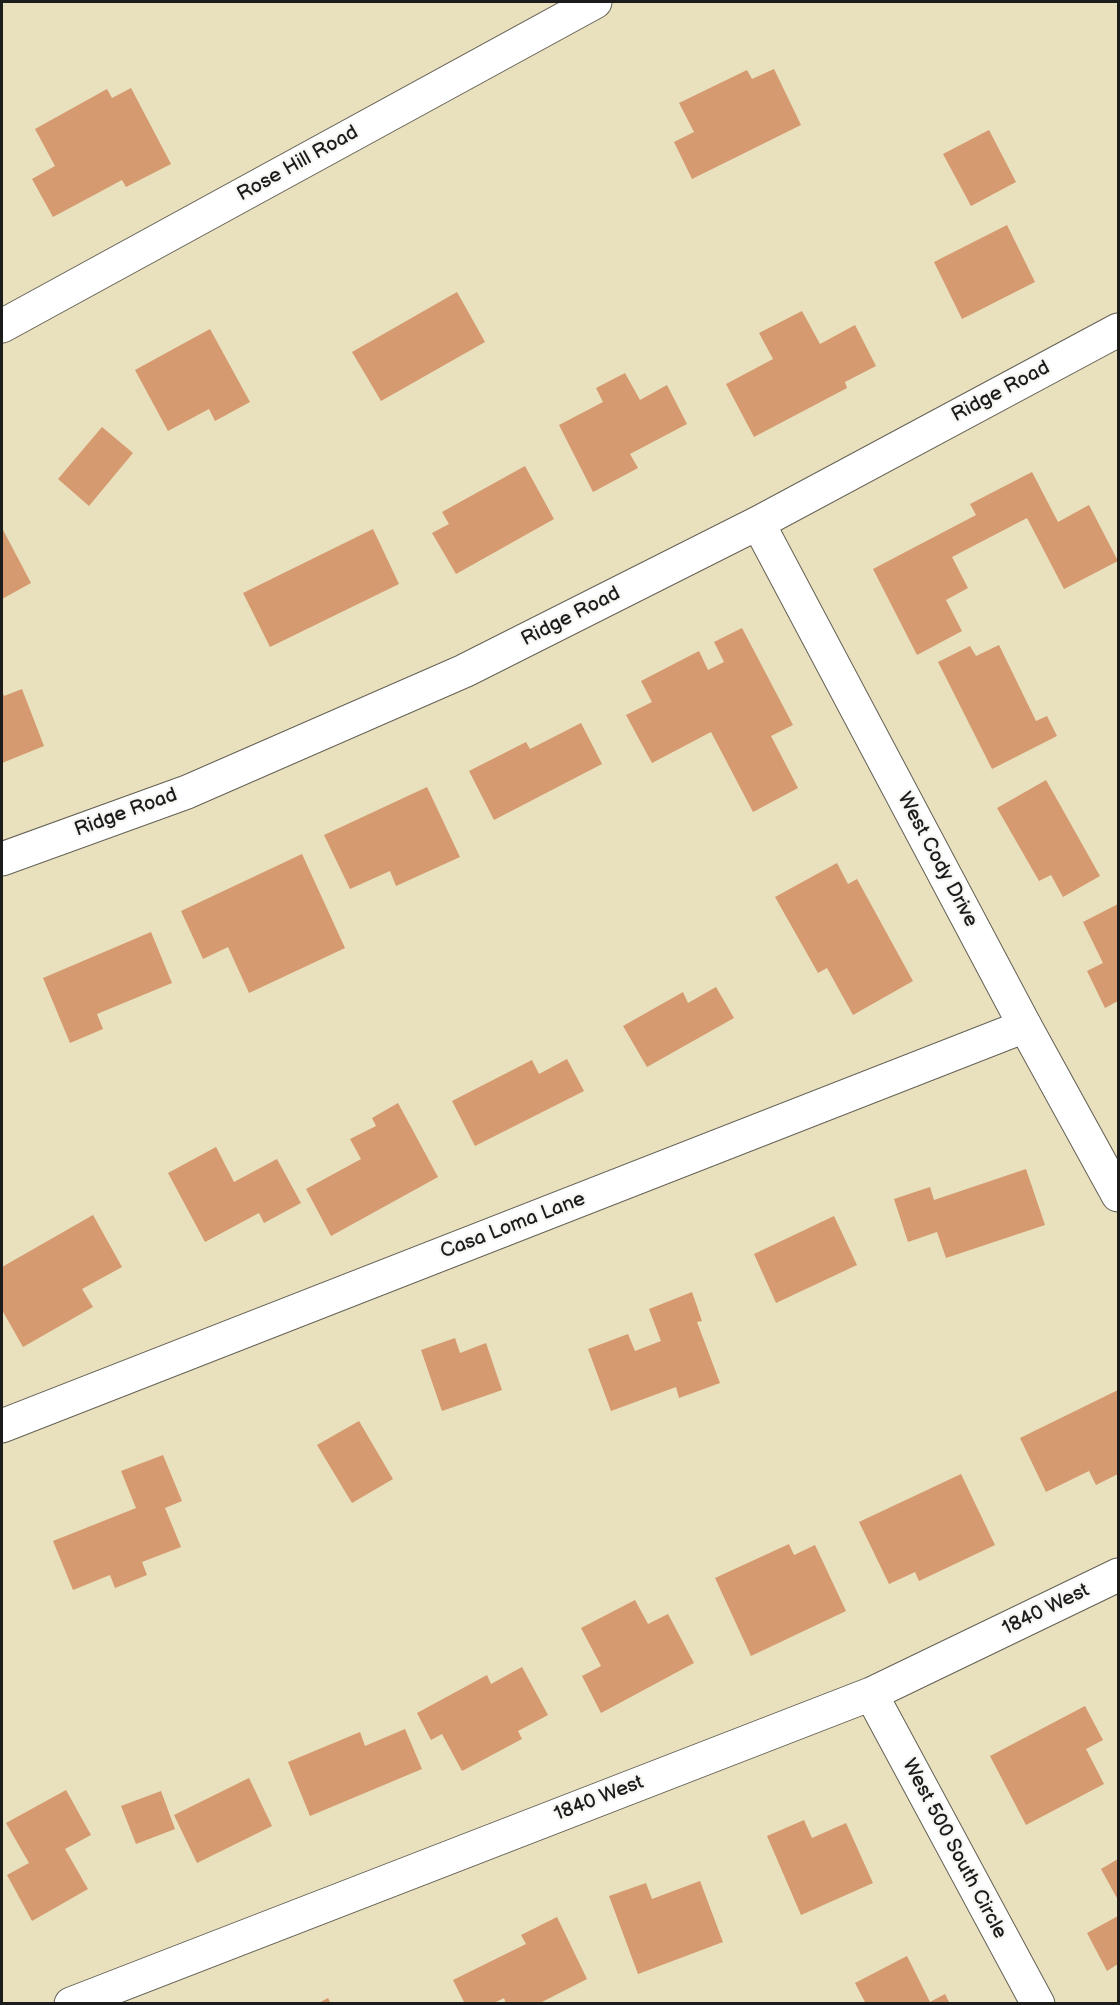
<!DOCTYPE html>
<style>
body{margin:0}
#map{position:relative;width:1120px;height:2005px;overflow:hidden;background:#e9e0be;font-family:"Balsamiq Sans",sans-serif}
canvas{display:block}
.frame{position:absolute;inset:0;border:3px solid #1c1c1c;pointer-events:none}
</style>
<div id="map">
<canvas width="1120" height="2005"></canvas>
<div class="frame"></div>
</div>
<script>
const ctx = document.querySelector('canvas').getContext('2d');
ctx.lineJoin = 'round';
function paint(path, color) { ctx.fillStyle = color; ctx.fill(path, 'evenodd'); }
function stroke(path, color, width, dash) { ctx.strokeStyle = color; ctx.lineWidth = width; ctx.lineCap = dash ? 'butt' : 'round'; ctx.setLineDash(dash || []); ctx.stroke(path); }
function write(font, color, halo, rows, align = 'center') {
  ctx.font = font + ' "Balsamiq Sans",sans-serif'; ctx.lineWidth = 4.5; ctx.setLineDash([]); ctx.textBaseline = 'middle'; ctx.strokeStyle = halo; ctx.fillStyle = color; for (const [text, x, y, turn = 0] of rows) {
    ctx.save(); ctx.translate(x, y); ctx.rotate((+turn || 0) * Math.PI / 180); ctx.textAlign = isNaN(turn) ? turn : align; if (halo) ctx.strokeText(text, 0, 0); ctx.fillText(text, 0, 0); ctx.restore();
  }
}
const building = new Path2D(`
 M774,69L801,125L692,179L674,142L694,132L679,103L747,70L752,79Z
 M131,88L171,164L126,187L122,180L53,217L32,179L55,166L35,129L107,89L112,98Z
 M989,130L1016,182L971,206L943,154Z
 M1007,225L1035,282L962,319L934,262Z
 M457,292L485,342L381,401L352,352Z
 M802,311L820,344L855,325L876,366L845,382L847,388L754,437L726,384L773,359L759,333Z
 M210,329L250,402L215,421L209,409L168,431L135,370Z
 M625,373L640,400L667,385L687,424L630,454L638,468L593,492L559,425L603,402L596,388Z
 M102,427L133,453L89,506L58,479Z
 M525,466L554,519L456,574L432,533L449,524L442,512Z
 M1032,472L1058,522L1089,505L1118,561L1064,589L1027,518L952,557L968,588L946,600L962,631L917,655L873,569L976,515L970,504Z
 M2,528L31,583L2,599Z
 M373,529L399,584L270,647L243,593Z
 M742,628L793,725L771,736L798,788L753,812L711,732L652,763L626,715L652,702L641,681L699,651L708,670L724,662L714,642Z
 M999,645L1036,721L1047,716L1057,736L992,769L938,662L970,646L976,656Z
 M22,689L44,746L2,763V690L4,696Z
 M581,723L602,764L494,820L469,771L526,742L530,749Z
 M1046,780L1100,876L1063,897L1051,875L1039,881L997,808Z
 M427,787L460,857L396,886L390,871L350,889L324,835Z
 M302,854L345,948L249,993L228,947L203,959L181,911Z
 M837,863L848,884L857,879L913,981L853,1015L827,968L818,973L775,897Z
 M1118,904V1001L1105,1008L1087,971L1103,963L1083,922Z
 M151,932L172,983L97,1014L103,1029L70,1043L43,978Z
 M716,987L734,1018L647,1067L623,1026L683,992L688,1003Z
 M567,1059L584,1091L475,1146L452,1101L532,1060L539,1074Z
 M398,1103L438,1177L331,1236L306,1189L361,1159L350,1139L376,1126L372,1118Z
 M216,1147L234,1182L277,1159L301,1203L264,1223L259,1213L205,1242L168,1173Z
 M1026,1169L1045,1225L946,1258L937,1232L908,1242L894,1199L930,1187L934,1200Z
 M93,1215L122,1267L82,1289L93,1307L23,1347L2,1310V1267Z
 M834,1216L857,1265L776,1303L754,1254Z
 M692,1292L702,1321L697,1322L720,1383L679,1398L676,1387L611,1411L588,1349L628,1334L635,1351L661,1341L649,1309Z
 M455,1338L460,1353L486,1343L502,1390L442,1411L421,1350Z
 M1118,1390V1474L1096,1485L1089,1471L1046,1492L1020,1438Z
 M359,1421L393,1479L352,1503L317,1445Z
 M163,1455L182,1501L165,1508L181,1547L142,1562L147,1575L115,1588L110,1575L73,1590L53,1541L136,1508L121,1471Z
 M961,1474L995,1545L919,1581L915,1572L889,1584L859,1522Z
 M789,1544L794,1555L815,1545L846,1611L751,1656L715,1578Z
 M635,1600L648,1624L668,1614L694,1663L601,1713L582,1676L601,1666L581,1628Z
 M522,1667L548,1715L518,1731L522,1739L462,1771L442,1734L431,1740L417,1713L487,1675L491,1684Z
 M1085,1706L1103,1740L1086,1749L1104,1784L1026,1825L990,1756Z
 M405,1729L422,1769L310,1816L288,1762L360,1732L365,1746Z
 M249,1778L272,1826L197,1863L174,1815Z
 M66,1790L91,1835L65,1849L88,1889L32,1921L7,1875L29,1863L6,1823Z
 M161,1791L175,1829L136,1844L121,1806Z
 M804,1820L812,1838L846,1823L873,1883L801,1915L767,1836Z
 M1118,1859V1900L1101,1869Z
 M700,1881L723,1942L638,1974L609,1896L646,1883L652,1899Z
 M1118,1916V1964L1107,1971L1087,1933Z
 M557,1917L587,1979L538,2004H506L504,1998L492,2004H465L453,1980L526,1944L521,1935Z
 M907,1956L930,2002L945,1994L950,2004H866L855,1983Z
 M328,1998L331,2004H317Z`);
const minor = new Path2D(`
 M2,326L595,2
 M2,1426L1025,1026
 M871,1694L1038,2004
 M71,2004L871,1694L1118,1575`);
const tertiary = new Path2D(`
 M758,523L1025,1026L1118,1195
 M2,859L187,792L464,671L758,523L1118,330`);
const streetNames = [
 ["Rose Hill Road",298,164,-29],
 ["Ridge Road",1001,392,-28],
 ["Ridge Road",571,617,-27],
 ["Ridge Road",126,813,-20],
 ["West Cody Drive",937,860,62],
 ["Casa Loma Lane",513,1226,-21],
 ["1840 West",1046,1610,-26],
 ["1840 West",599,1799,-21],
 ["West 500 South Circle",954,1849,62]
];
paint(building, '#d59a6f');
stroke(minor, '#646155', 35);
stroke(tertiary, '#646155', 35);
stroke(minor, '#fff', 33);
stroke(tertiary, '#fff', 33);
write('20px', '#1c1c1c', '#f6f6f2', streetNames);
</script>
